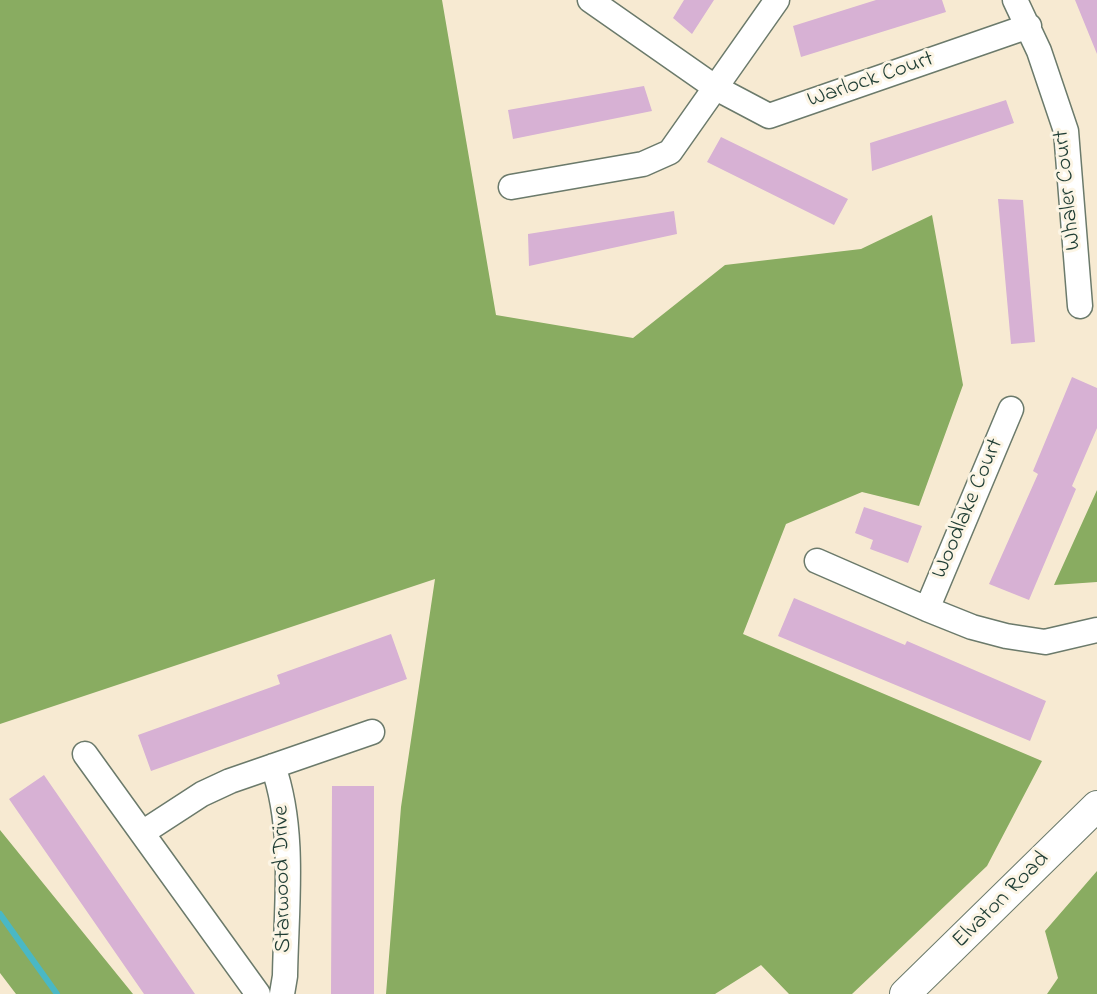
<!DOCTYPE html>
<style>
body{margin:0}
canvas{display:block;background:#f7ead2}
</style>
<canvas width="1097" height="994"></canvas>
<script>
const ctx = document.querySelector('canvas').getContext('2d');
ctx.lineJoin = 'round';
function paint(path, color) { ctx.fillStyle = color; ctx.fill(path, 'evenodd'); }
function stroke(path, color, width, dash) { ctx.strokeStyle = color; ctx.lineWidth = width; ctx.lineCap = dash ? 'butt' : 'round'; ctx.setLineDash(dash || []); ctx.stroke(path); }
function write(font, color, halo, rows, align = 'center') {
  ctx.font = font + ' "Indie Flower",sans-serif'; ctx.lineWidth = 6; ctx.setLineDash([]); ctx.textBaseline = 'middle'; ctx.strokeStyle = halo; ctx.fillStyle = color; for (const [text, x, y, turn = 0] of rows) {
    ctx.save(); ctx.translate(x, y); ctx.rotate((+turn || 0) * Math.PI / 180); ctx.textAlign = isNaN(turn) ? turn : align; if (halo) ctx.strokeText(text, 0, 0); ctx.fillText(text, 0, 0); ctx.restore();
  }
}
const forest = new Path2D(`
 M0,0H442L496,315L633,338L725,265L861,249L932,215L963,385L919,506L862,492L786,524L743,634L1042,761L987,866L852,994H789L761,965L715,994H386L401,807L435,579L0,724Z
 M1097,490V582L1054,585Z
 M0,830L133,994H16L0,973Z
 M1097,871V994H1047L1058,978L1045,931Z`);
const stream = new Path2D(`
 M0,914L57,994`);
const building = new Path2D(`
 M684,0H714L692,34L673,18Z
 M876,0H942L946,12L801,57L793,26Z
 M1075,0H1097V54Z
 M644,86L652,111L513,139L508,110Z
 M1006,100L1014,123L872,171L870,143Z
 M721,137L848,199L834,225L707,162Z
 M998,199L1023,200L1035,342L1011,344Z
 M674,211L677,234L529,266L528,234Z
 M1072,377L1097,388V428L1072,486L1076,489L1029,600L989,584L1038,474L1033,471Z
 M864,507L922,526L908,563L870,549L873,540L855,533Z
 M794,598L905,645L907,641L1046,701L1030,741L778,636Z
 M391,634L407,679L151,771L138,735L280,684L277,675Z
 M44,775L195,994H144L9,799Z
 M332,786H374V994H331Z`);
const minor = new Path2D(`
 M590,0L716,88L769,116L1029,26
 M1015,0L1039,51L1066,131L1080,306
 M511,187L643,164L670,152L777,0
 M817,561L927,609L972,627L1006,636L1045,642L1097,630
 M927,609L1011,409
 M85,754L258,994
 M273,766C296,831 286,908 285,976L282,994
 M142,833L202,794L230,781L372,732`);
const tertiary = new Path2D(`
 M905,994L1097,806`);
const streetNames = [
 ["Warlock Court",871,81,-19],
 ["Whaler Court",1069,190,-96],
 ["Woodlake Court",969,509,-67],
 ["Starwood Drive",284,879,-91],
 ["Elvaton Road",1002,901,-45]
];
paint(forest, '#89ac61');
stroke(stream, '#4ab8c4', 6);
paint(building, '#d7b1d4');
stroke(minor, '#6b7a6b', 27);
stroke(tertiary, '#6b7a6b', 32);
stroke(minor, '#fff', 24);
stroke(tertiary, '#fff', 30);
write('23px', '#1f3d34', '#fcf5e5', streetNames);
</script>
